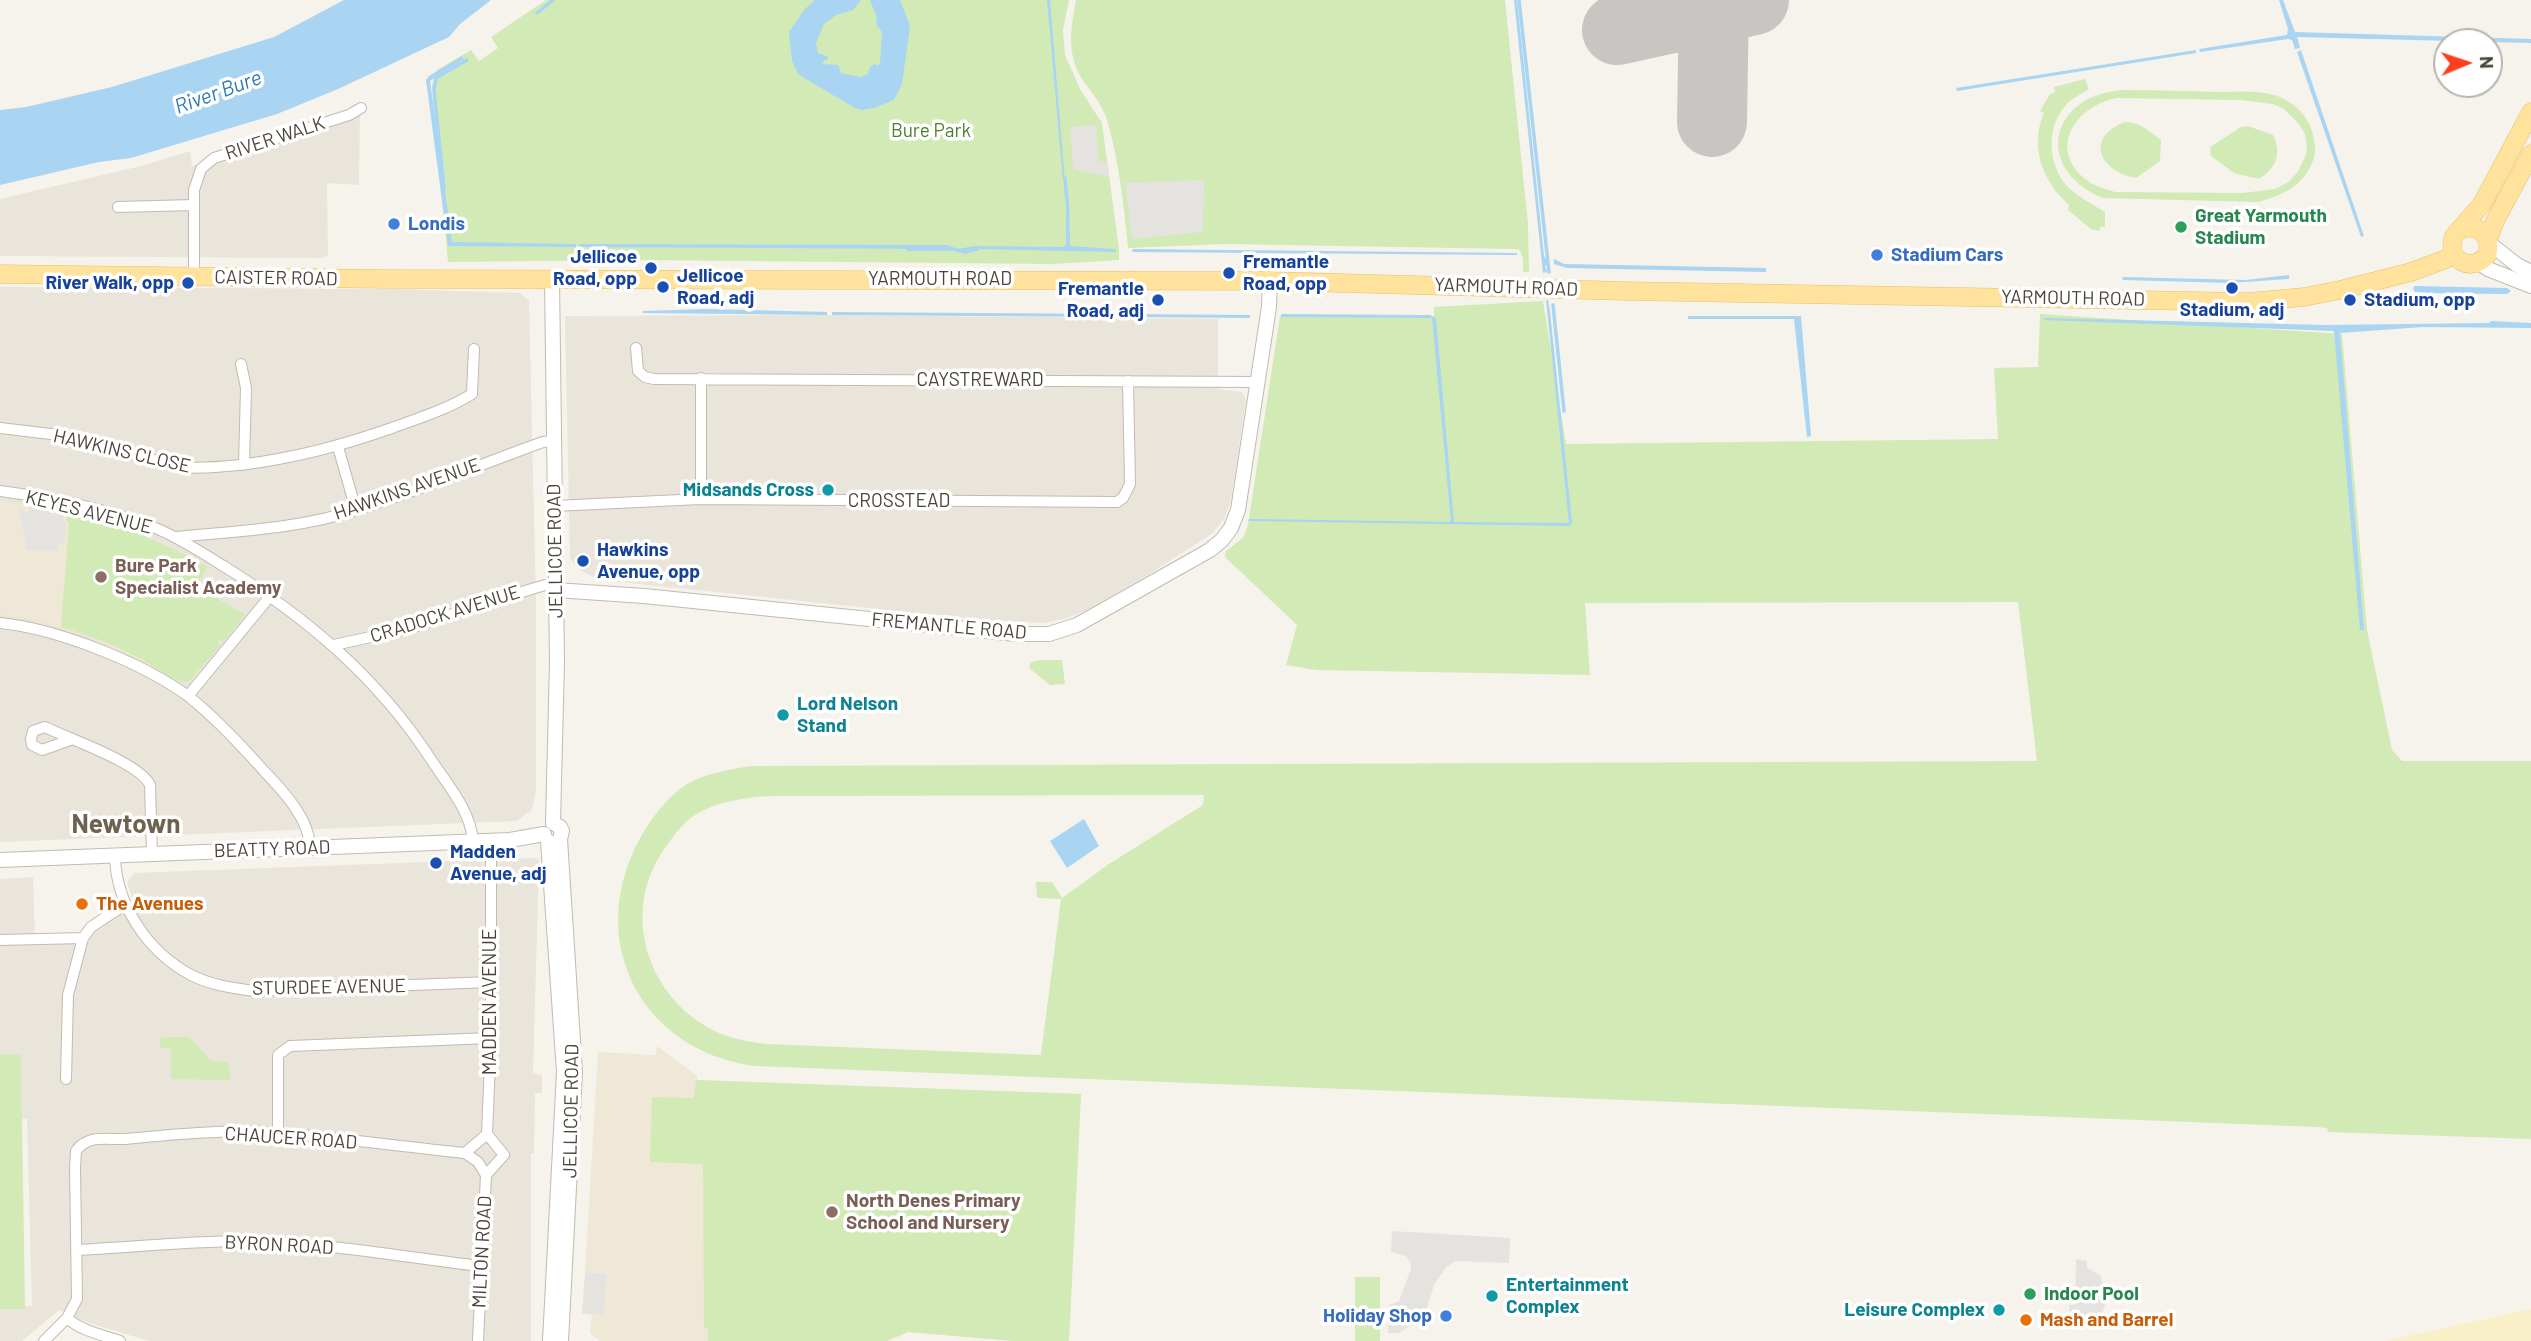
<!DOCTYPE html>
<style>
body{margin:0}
#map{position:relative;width:2531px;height:1341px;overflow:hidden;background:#f6f3ec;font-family:Barlow,sans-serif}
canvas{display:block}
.north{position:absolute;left:2433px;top:28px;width:70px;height:70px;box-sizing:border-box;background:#fff;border:2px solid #b7b4b0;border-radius:50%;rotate:88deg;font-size:19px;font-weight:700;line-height:28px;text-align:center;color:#4b4439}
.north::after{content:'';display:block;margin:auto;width:24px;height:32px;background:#fc3f1d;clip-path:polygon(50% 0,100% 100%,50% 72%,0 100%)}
</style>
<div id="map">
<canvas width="2531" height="1341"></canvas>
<div class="north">N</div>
</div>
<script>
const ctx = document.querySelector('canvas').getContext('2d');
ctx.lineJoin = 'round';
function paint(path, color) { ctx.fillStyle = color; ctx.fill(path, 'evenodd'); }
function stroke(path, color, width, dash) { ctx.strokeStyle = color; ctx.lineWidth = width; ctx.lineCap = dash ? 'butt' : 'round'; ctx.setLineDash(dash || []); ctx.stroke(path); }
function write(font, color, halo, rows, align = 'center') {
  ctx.font = font + ' Barlow,sans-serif'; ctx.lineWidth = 7; ctx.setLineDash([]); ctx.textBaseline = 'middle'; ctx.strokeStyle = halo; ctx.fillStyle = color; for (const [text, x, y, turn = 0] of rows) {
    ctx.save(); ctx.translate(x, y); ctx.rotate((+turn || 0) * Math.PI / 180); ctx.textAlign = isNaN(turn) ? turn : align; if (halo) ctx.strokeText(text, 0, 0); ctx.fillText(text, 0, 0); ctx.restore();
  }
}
const residential = new Path2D(`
 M360,107L359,185L327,183L328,255L321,258L0,256V199L141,166L190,151L192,166L301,130Z
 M0,287L396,289L520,293L529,301L536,603V791L532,810L516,821L0,842Z
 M826,315L1218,319V389L1242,392L1246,400L1231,500L1225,517L1213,533L1143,578L1085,611L1064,619L1043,623L985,620L600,580L583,572L570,559L565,316Z
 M534,858L539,860L533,1073L542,1075V1093H535L534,1153H531V1341H149L89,1323L59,1310L22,1341H0V1309L32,1306L27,1119H22L21,1056L0,1054V879L33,877L35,942L65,940L92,928L133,901L127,882L134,873Z`);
const education = new Path2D(`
 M0,500L85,518L148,536L182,552L208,567L148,663L79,632L30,619L0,615Z
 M657,1046L697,1076V1080L1081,1094L1069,1341H1014L908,1332L887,1341H600L590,1333L592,1314L604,1315L607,1273L585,1272L598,1052L655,1055Z`);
const green = new Path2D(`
 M546,0H1069L1063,30L1065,55L1080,89L1102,123L1119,249V260L1054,264L636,260L448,262L434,117L432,85L437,70L471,50L479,61L498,48L491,37Z
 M1076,0H1505L1528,224L1529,272H1523V259L1520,250L1514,249L1226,244L1128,248C1124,206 1119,161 1107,120C1102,104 1091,92 1082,79C1066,54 1071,26 1076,0Z
 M2085,79L2089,89C2082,94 2072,98 2067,104C2045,127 2047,166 2069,188C2079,197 2093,205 2105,212V227H2100V231L2091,229L2068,210L2069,205C2043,182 2029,147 2044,113L2040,111L2050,94L2055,92L2054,87Z
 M2123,90C2155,90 2188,91 2220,92C2238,92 2257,90 2274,95C2291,100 2307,114 2312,131C2315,142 2317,153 2312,163C2303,186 2280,197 2257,202L2103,198C2033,169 2049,95 2123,90ZM2117,98L2240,100L2273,104L2284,109L2299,124L2305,134L2307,146L2306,155L2297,173L2287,183L2275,189L2243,193L2115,192C2105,189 2093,186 2084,178C2047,146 2078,105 2117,98Z
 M2125,122C2140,122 2149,131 2161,140L2160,161L2136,178C2098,171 2085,137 2125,122Z
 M2248,126L2273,135C2282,153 2276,170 2258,179L2234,173L2211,156L2210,147L2241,127Z
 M1543,301L1566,444L1998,439L1994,368L2038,367L2040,314L2342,334L2367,630L2392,750L2402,761H2531V1139L2328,1132L2327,1128L2318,1127L755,1066C646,1052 587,949 635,848C645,827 661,804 680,789C699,774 728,770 751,766L2037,761L2018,602L1585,603L1590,675L1316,670L1286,665L1297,625L1225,557L1226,551L1243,538L1248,525L1280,316L1434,317V307ZM1204,795L1203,805L1109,864L1062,898L1052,882H1036L1037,898L1061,899L1041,1055L766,1044C752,1042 738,1040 724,1035C651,1006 618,917 663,851C672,838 682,823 695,815C718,801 746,797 772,796Z
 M68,514C118,525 164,541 208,567L196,586L245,615L223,642L219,640L217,643L220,646L189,681C176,684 165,673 154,667C126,649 92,636 61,627L69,522L66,520Z
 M1041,660H1062L1065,684L1050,685L1029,668L1031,662Z
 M161,1037H189L211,1061L229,1062L230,1080L171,1079V1049L160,1048Z
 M0,1054L21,1055L25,1309H0Z
 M696,1080L1081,1094L1069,1341H1014L908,1332L887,1341H708V1328L704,1327L703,1164L650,1162L652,1097L694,1098Z
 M1355,1277H1380V1341H1355Z`);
const sand = new Path2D(`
 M2531,1309V1341H2385L2513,1313Z`);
const parking = new Path2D(`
 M1096,125L1098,160L1108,163L1109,177L1073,169L1070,127Z
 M1204,180L1203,232L1132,239L1125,183Z
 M31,507L64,515L63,521L67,522L64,544H58L57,551L25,549L26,538L18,511L23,510L27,514Z
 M1392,1231L1510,1238L1509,1263L1456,1261L1446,1267L1434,1285L1427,1308L1419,1321L1398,1333H1388L1389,1305L1399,1301L1411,1269V1264L1406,1256L1391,1252Z
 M2076,1259L2087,1261V1268L2100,1275L2107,1298L2103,1311L2096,1320L2090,1325L2071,1327L2069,1305H2075Z
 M585,1272L607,1273L604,1315L582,1314Z`);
const water = new Path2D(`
 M344,0H491L460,24L449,37L338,89L277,114L131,158L99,162L0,185V110L26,107L112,87L274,37Z
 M815,0H861L853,10L836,15L824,24L816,43L818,53L828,57V60H825L822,64L838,65L841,73L860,77L868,74L870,67L874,64L878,66L880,63L882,32L876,24L877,18L870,0H900L910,26L902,84L894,100L874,108L861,110L855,108L799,75L792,61L789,32L804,10Z
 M1047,0H1050L1065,182L1063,180Z
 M1514,0H1517L1544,256L1549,264L1545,266L1547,272L1543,273Z
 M2279,0H2283L2295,32L2531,39V43L2297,37L2300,48L2295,49L2292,40L2288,39L2200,52L2199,49L2287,35L2288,29Z
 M2196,50V53L1957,91L1956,88Z
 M2301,50L2364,236L2361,237L2297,52Z
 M462,56L464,59L430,81L452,242L576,244V247L448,246L426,80L429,76Z
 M1066,197L1069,199L1070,246L1115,249L1116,252L979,249L958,252L946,249L579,247V244L947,245L958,249L975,246L1064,247L1066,244Z
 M1133,249L1517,253V255L1132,252Z
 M1554,259L1564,264L1766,268V272L1567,268L1554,264Z
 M2289,275V279L2230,283L2123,280L2122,277L2245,280Z
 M2415,286L2507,288L2511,291L2507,294L2419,293L2415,292L2413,288Z
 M1546,300H1548L1550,311L1572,522L1570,526L1248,521L1249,519H1256L1451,522L1432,318L1281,317V314L1430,315L1436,318L1454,522L1569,523Z
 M707,309L827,312V315L643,313V311Z
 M832,312L1121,314V317L832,315Z
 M1126,314L1250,315V318L1125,317Z
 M1688,316H1801L1811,436L1807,437L1794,319H1688Z
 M2044,318L2326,325L2489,323L2491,321L2531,323V328L2423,327L2340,333L2364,630H2360L2334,331L2044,320Z
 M1084,819L1099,846L1067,868L1050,841Z`);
const stream = new Path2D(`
 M1519,0L1549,272
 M537,13L553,0
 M1065,178L1067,201
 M444,188L434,90L436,78L467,60
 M908,249H950
 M957,250L965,252L977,249
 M1553,305L1564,411`);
const runway = new Path2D(`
 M1617,30L1754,0
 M1712,122L1714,0`);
const minor = new Path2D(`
 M118,207L194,205
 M194,277V190L201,169L214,158L349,115L361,108
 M636,348L638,371L645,377L654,379L1258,382
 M241,364L246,388L244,464
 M0,428L59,435L181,467C201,469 220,467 240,465C295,458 340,446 392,428C419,418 448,409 472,394L474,349
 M338,447L356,510
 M0,491C53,498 110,509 160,530C183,540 204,554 225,567C306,617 377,677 430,758C446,783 471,810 473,842
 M701,499V378
 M554,506L701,499L1117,502L1123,498L1130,484L1128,381
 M176,537C235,531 298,529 356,510C419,491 481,464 543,442L553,441
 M0,623C58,629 141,662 188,696C216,718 240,744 264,771C283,791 309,818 310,847
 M334,645L407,629L492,601L545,585H556
 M188,696L271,595
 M70,740L42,750L32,745L31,739L33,731L45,727C69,739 140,763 150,785L152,854
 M115,856C116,905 148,952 191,975C210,985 233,988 254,991L491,982
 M0,940L83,938
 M66,1079L68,995L83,938L91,927L126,904
 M278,1133V1055L290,1046L491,1038
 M465,1153L487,1134L491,1038V841
 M76,1250C140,1247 204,1239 268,1242C340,1245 409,1258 480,1266
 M67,1318C81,1331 103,1335 120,1341
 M44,1341L67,1318L77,1299L75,1168L76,1151C88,1134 107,1140 125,1139C176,1134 229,1129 280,1133C342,1138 404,1147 465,1153L478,1162L486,1175
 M478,1341L486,1175L504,1155L487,1134`);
const tertiary = new Path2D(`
 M2489,243L2517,265L2531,272
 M2479,263L2488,269L2531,286
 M552,279L557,662L553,823
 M556,590L644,596L1016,634H1049L1077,625L1210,550L1222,540L1231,528L1238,510L1269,307L1270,281
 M553,823L560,827L562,831L560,839L575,1072L561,1341
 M548,841L564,1072L550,1341
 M0,860L510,840L544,834`);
const primary = new Path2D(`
 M2461,229C2480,224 2492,236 2487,255C2472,274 2445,260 2454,236L2482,204L2531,112
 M2488,240L2495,221L2531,154
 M0,274L387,279L1270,281L1625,291L2249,302L2304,297L2340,290L2411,272L2446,259L2453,253`);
const markers = [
 [394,224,7,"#3f7fe0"],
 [2181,227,7,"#2e9e5b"],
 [1877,255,7,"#3f7fe0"],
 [651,268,7,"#1a4fb4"],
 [1229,273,7,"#1a4fb4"],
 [188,283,7,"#1a4fb4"],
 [663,287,7,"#1a4fb4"],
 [2232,288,7,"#1a4fb4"],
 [1158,300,7,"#1a4fb4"],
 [2350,300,7,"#1a4fb4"],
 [828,490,7,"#0f9aa8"],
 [583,561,7,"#1a4fb4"],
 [101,577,7,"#8d6e63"],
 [783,715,7,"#0f9aa8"],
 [436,863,7,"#1a4fb4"],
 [82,904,7,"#e8710a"],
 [832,1212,7,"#8d6e63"],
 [2030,1294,7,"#2e9e5b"],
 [1492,1296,7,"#0f9aa8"],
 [1999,1310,7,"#0f9aa8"],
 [1446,1316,7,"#3f7fe0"],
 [2026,1320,7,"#e8710a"]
];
const parkNames = [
 ["Bure Park",931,131]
];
const streetNames = [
 ["RIVER WALK",275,138,-18],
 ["CAISTER ROAD",276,278,1],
 ["YARMOUTH ROAD",940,279],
 ["YARMOUTH ROAD",1506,287,2],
 ["YARMOUTH ROAD",2073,298,1],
 ["CAYSTREWARD",980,380],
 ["HAWKINS CLOSE",122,451,13],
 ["HAWKINS AVENUE",407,489,-19],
 ["CROSSTEAD",899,501],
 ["KEYES AVENUE",89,512,14],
 ["JELLICOE ROAD",555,551,-91],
 ["CRADOCK AVENUE",445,614,-17],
 ["FREMANTLE ROAD",949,626,5],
 ["BEATTY ROAD",272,849,-2],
 ["STURDEE AVENUE",329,987,-1],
 ["MADDEN AVENUE",490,1002,-90],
 ["JELLICOE ROAD",571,1111,-89],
 ["CHAUCER ROAD",291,1138,4],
 ["BYRON ROAD",279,1245,3],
 ["MILTON ROAD",482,1252,-87]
];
const leisureNames = [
 ["Great Yarmouth",2195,216],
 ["Stadium",2195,238],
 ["Indoor Pool",2044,1294]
];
const shopNames = [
 ["Londis",408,224],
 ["Stadium Cars",1891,255],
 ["Holiday Shop",1432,1316,"right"]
];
const transitNames = [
 ["Jellicoe",637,257,"right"],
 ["Road, opp",637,279,"right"],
 ["Fremantle",1243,262],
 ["Road, opp",1243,284],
 ["Jellicoe",677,276],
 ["Road, adj",677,298],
 ["River Walk, opp",174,283,"right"],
 ["Fremantle",1144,289,"right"],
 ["Road, adj",1144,311,"right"],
 ["Stadium, opp",2364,300],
 ["Stadium, adj",2232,310,"center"],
 ["Hawkins",597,550],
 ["Avenue, opp",597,572],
 ["Madden",450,852],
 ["Avenue, adj",450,874]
];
const cultureNames = [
 ["Midsands Cross",814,490],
 ["Lord Nelson",797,704,"left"],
 ["Stand",797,726,"left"],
 ["Entertainment",1506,1285,"left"],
 ["Complex",1506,1307,"left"],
 ["Leisure Complex",1985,1310]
];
const educationNames = [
 ["Bure Park",115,566],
 ["Specialist Academy",115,588],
 ["North Denes Primary",846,1201],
 ["School and Nursery",846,1223]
];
const foodNames = [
 ["The Avenues",96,904],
 ["Mash and Barrel",2040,1320]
];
const waterNames = [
 ["River Bure",218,92,-20]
];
const districtNames = [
 ["Newtown",126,824]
];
paint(residential, '#eae5da');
paint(education, '#efe8d6');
paint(green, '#d2eab5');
paint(sand, '#f9efc9');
paint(parking, '#e5e3e0');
paint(water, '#a9d4f2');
stroke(stream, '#a9d4f2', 3.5);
stroke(runway, '#c8c6c3', 70);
stroke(minor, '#c2bbae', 12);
stroke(tertiary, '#c2bbae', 16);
stroke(primary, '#e6c16a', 19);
stroke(minor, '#fff', 10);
stroke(tertiary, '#fff', 14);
stroke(primary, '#ffe39c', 18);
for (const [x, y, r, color] of markers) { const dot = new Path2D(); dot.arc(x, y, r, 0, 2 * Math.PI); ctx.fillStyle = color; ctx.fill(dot); stroke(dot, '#fff', 2.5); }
write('19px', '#4a7f2a', '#fff', parkNames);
write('19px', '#4b4439', '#fff', streetNames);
write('bold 19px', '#27864d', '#fff', leisureNames, 'left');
write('bold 19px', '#366cbe', '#fff', shopNames, 'left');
write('bold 19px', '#164399', '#fff', transitNames, 'left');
write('bold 19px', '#0d838f', '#fff', cultureNames, 'right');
write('bold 19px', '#785e54', '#fff', educationNames, 'left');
write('bold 19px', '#c56008', '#fff', foodNames, 'left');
write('italic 21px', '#2e7ab2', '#fff', waterNames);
write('bold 26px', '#6e6250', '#fff', districtNames);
</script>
